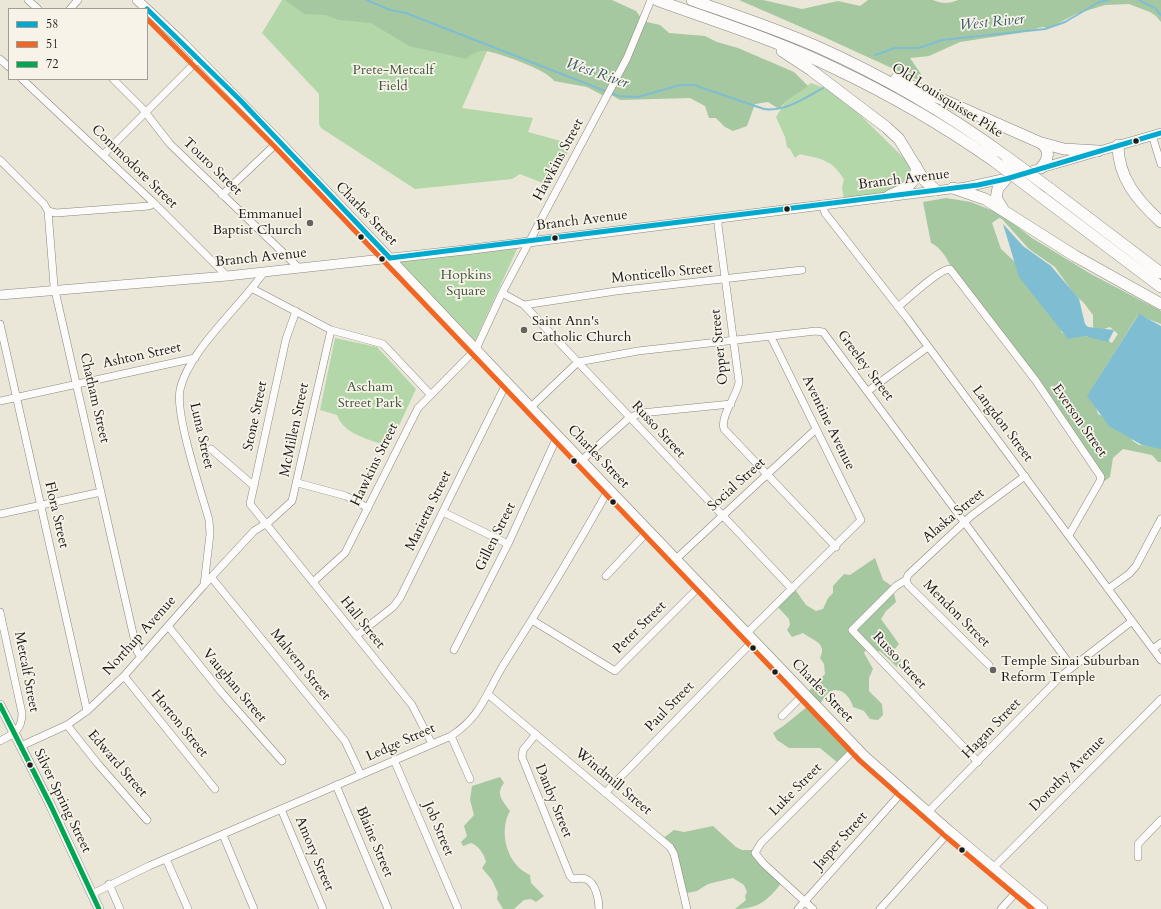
<!DOCTYPE html>
<style>
body{margin:0}
#map{position:relative;width:1161px;height:909px;overflow:hidden;background:#eae6d8;font-family:Cardo,serif}
canvas{display:block}
.legend{position:absolute;left:8px;top:8px;width:140px;height:72px;box-sizing:border-box;background:#f7f3e8;border:1px solid #9f9d96;margin:0;padding:5px 7px;list-style:none;font-size:12px;color:#1c1c1c}
.legend li{display:flex;align-items:center;gap:8px;height:20px}
.legend b{width:20px;border:1px solid #9f9d96}
</style>
<div id="map">
<canvas width="1161" height="909"></canvas>
<ul class="legend">
<li><b style="height:5px;background:#00a9ce"></b>58</li>
<li><b style="height:5px;background:#f26522"></b>51</li>
<li><b style="height:5px;background:#00a651"></b>72</li>
</ul>
</div>
<script>
const ctx = document.querySelector('canvas').getContext('2d');
ctx.lineJoin = 'round';
function paint(path, color) { ctx.fillStyle = color; ctx.fill(path, 'evenodd'); }
function stroke(path, color, width, dash) { ctx.strokeStyle = color; ctx.lineWidth = width; ctx.lineCap = dash ? 'butt' : 'round'; ctx.setLineDash(dash || []); ctx.stroke(path); }
function write(font, color, halo, rows, align = 'center') {
  ctx.font = font + ' Cardo,serif'; ctx.lineWidth = 3.5; ctx.setLineDash([]); ctx.textBaseline = 'middle'; ctx.strokeStyle = halo; ctx.fillStyle = color; for (const [text, x, y, turn = 0] of rows) {
    ctx.save(); ctx.translate(x, y); ctx.rotate((+turn || 0) * Math.PI / 180); ctx.textAlign = isNaN(turn) ? turn : align; if (halo) ctx.strokeText(text, 0, 0); ctx.fillText(text, 0, 0); ctx.restore();
  }
}
const green = new Path2D(`
 M282,0H387L495,33L462,108L533,118L528,132L572,144L550,186L520,174L512,179L415,189L321,128L319,124V94L262,33Z
 M811,83L827,89L856,111L912,166L918,181L901,191L844,199L842,187L844,179C831,159 821,159 800,154L795,158L790,149L787,147L785,137L776,117L785,102Z
 M518,247L475,341L398,260Z
 M335,338L377,347L416,389L389,447C370,439 344,435 337,415L320,410Z`);
const forest = new Path2D(`
 M285,0H612L636,11L643,21L660,25L669,33L705,36L717,42L738,48L794,72L808,86L785,102L779,109L768,102L755,104L747,126L733,131L725,127L716,118H709L705,106L690,98L620,100L608,93L604,96L587,87L554,81C548,70 499,53 486,51C480,50 470,55 466,59L409,46L371,23L339,20L325,15L304,14Z
 M739,0H763L802,9L838,1L860,6L868,0H933C942,4 949,4 958,0H1161V22L1156,16L1150,12L1129,4L1105,5L1076,14L1049,28L1042,27L1019,33L960,42L929,56L910,58L921,74L920,81L824,37Z
 M946,198L971,202L1001,214L1032,238L1091,274L1161,311V324L1138,315L1095,384L1092,395L1098,414L1123,427L1133,441L1139,445L1161,447V462H1158L1152,455L1123,449L1113,458L1110,477L1099,485L1098,474L1095,469L952,270C949,261 941,247 931,243L923,202ZM999,218L1002,219L1029,249L1055,267L1074,294L1084,303L1093,315V327L1098,331L1110,327L1118,334L1112,343L1105,339L1062,333L1060,326L1016,263L1001,249L992,223Z
 M875,558L883,580L892,586L896,602L886,611L881,619L899,644L894,650L901,660L897,667L880,651H874L870,648L865,651L864,653L873,669L869,678V691L882,704L883,715L878,720L870,719L864,711L853,707C851,697 839,684 828,693C824,697 822,702 818,706L855,746L838,763L820,748H789L777,740L773,733C787,724 799,713 813,702L807,693L825,674L824,664L820,658C828,643 812,640 803,633L792,637L787,630L790,625L789,619L776,605L794,588L806,605L816,611L823,609L828,598L833,593V586L844,574L850,575Z
 M500,777L504,783C495,794 503,801 510,811C498,832 507,865 530,875L531,883L544,896L536,902L531,899L524,900L514,909H503L497,899L498,893L492,880L482,868L486,862C484,854 479,846 471,843L463,846L461,842L467,836L464,826L474,815L470,800L472,786Z
 M713,826L736,847L742,850H757L759,857L783,881C768,900 759,909 735,909L746,900L745,896L747,892L744,885L733,878L708,884L697,891L682,894L672,849L662,839L674,830L684,832Z`);
const water = new Path2D(`
 M1003,224L1023,246L1051,266L1079,299L1085,324L1088,327L1114,330L1108,342L1085,336L1068,339L1019,277Z
 M1139,314L1161,326V449L1142,445L1109,426L1087,396Z`);
const stream = new Path2D(`
 M367,0L390,10L406,13L618,96L638,97L680,85H694L764,109C785,112 805,98 823,88
 M1139,0L1155,8L1161,15
 M875,55L895,48H919L942,40L1045,29L1065,22L1099,2L1109,0`);
const minor = new Path2D(`
 M28,0L38,9
 M70,9L78,0
 M0,59L9,67
 M22,79L154,203L227,276
 M113,79L142,108L170,144L299,268
 M1152,135L1161,164
 M103,155L199,59
 M0,160L44,204L48,211L54,286L137,651L141,657
 M222,195L279,141
 M822,204L825,213L907,318L1161,660
 M48,211L56,213L149,206L154,203
 M719,218L718,225L739,382C737,396 720,416 724,429L836,547
 M253,289L331,330L383,344L430,394
 M502,293L524,305L792,589
 M524,305L616,291L802,270
 M898,307C908,299 939,269 950,269L1036,381L1101,477L1100,481L1069,535
 M296,311L286,339L250,504L412,705L432,744
 M0,324L87,711
 M868,391L928,347
 M0,401L195,358
 M531,407L578,362L638,351L816,331L823,332L1072,667
 M211,449L254,486
 M582,460L629,418L641,413L731,404
 M298,483L346,496L368,508
 M443,512L508,544
 M0,514L101,492
 M676,559L816,429
 M606,576L649,530
 M211,577L345,741L361,775
 M906,580L896,586L852,630L978,762
 M906,580L908,575L971,516L1025,476
 M906,580L908,585L989,665
 M313,582L345,553L418,408L476,349L502,293L627,58L651,0
 M204,585L210,534L209,520C201,491 175,415 180,390C188,351 241,306 264,272
 M1108,589L1129,574L1136,566L1161,519
 M0,612L22,713C22,730 14,734 0,741
 M532,620L615,671L701,585
 M168,626L222,693L282,761
 M747,633L861,520L771,337
 M356,636L393,607L400,598L507,382
 M1153,649L1161,643
 M454,650L508,544L558,435
 M124,676L215,789
 M489,695L670,847L674,854L687,909
 M782,716L805,693
 M67,725L98,764L147,820
 M536,734L523,750L522,757L570,876L573,879C577,879 582,877 586,879C596,883 599,900 599,909
 M451,736L470,779
 M21,746L67,725L87,711L124,676L204,585L254,531L270,521L292,501L331,330
 M394,760L458,909
 M336,785L388,909
 M605,793L754,640
 M281,809L323,909
 M928,812L1061,676L1132,621
 M223,835L254,909
 M1138,857V844L1161,820
 M166,859L188,909
 M994,867L1161,699
 M109,884L120,909
 M92,894L149,866L451,736C482,716 486,693 504,664C541,606 576,548 609,489
 M798,909L903,791
 M813,909L764,864L755,853L761,843L857,747
 M880,909L950,831
 M1001,909L1019,889`);
const major = new Path2D(`
 M137,0L147,9
 M147,9L182,42L279,141L547,424L865,756L950,831L1043,909
 M1024,173L1161,133
 M0,295L227,276L465,250L966,187L1007,178
 M0,705L51,806L99,909`);
const highway = new Path2D(`
 M657,0C717,22 779,41 836,69C891,95 944,126 994,161
 M692,0C735,15 777,29 818,47C885,77 948,114 1007,157
 M782,51L811,70L886,127L899,139L924,180L936,190
 M896,79L1041,143C1051,150 1048,160 1041,168
 M1042,143L1064,149L1098,151
 M1118,145C1118,178 1138,201 1161,222
 M953,188L985,199L1075,256L1161,304
 M1049,188L1161,273
 M1035,192L1161,287
 M889,196C904,189 918,184 916,166
 M1003,209L996,198L998,188L1006,179`);
const highwayBridge = new Path2D(`
 M1007,157L1049,188
 M994,161L1035,192`);
const bus1 = new Path2D(`
 M147,9L240,100L390,258
 M390,258L978,185L1006,179L1161,133`);
const bus2 = new Path2D(`
 M147,19L274,146L860,761L945,836L1032,909`);
const bus3 = new Path2D(`
 M0,705L51,806L99,909`);
const markers = [
 [1136,141,3.5,"#1c1c1c"],
 [787,209,3.5,"#1c1c1c"],
 [310,223,4,"#64635e"],
 [361,237,3.5,"#1c1c1c"],
 [555,238,3.5,"#1c1c1c"],
 [382,259,3.5,"#1c1c1c"],
 [524,330,4,"#64635e"],
 [574,461,3.5,"#1c1c1c"],
 [613,502,3.5,"#1c1c1c"],
 [753,648,3.5,"#1c1c1c"],
 [993,670,4,"#64635e"],
 [775,672,3.5,"#1c1c1c"],
 [30,765,3.5,"#1c1c1c"],
 [962,850,3.5,"#1c1c1c"]
];
const parkNames = [
 ["Prete-Metcalf",393,71],
 ["Field",393,87],
 ["Hopkins",466,276],
 ["Square",466,292],
 ["Ascham",370,388],
 ["Street Park",370,404]
];
const streetNames = [
 ["Old Louisquisset Pike",947,101,32],
 ["Hawkins Street",559,160,-62],
 ["Commodore Street",134,167,44],
 ["Touro Street",212,167,44],
 ["Branch Avenue",904,180,-7],
 ["Charles Street",366,214,46],
 ["Branch Avenue",582,221,-7],
 ["Branch Avenue",261,258,-6],
 ["Monticello Street",662,274,-6],
 ["Opper Street",720,347,-96],
 ["Ashton Street",142,356,-12],
 ["Greeley Street",865,366,53],
 ["Chatham Street",94,398,77],
 ["Stone Street",256,416,-78],
 ["Everson Street",1079,421,55],
 ["Aventine Avenue",828,423,64],
 ["Langdon Street",1002,424,53],
 ["McMillen Street",295,430,-78],
 ["Russo Street",658,430,47],
 ["Luna Street",201,436,77],
 ["Charles Street",598,457,46],
 ["Hawkins Street",375,465,-64],
 ["Social Street",737,485,-42],
 ["Marietta Street",429,511,-64],
 ["Flora Street",56,515,77],
 ["Alaska Street",954,516,-40],
 ["Gillen Street",496,537,-64],
 ["Mendon Street",956,614,45],
 ["Hall Street",362,623,51],
 ["Peter Street",640,628,-45],
 ["Northup Avenue",140,636,-48],
 ["Russo Street",899,661,47],
 ["Malvern Street",300,665,51],
 ["Metcalf Street",26,672,79],
 ["Vaughan Street",234,686,50],
 ["Charles Street",822,691,46],
 ["Paul Street",670,707,-46],
 ["Horton Street",179,724,51],
 ["Hagan Street",992,729,-46],
 ["Ledge Street",401,743,-24],
 ["Edward Street",117,764,49],
 ["Dorothy Avenue",1068,774,-45],
 ["Windmill Street",613,782,40],
 ["Luke Street",796,790,-45],
 ["Silver Spring Street",62,801,64],
 ["Danby Street",553,801,68],
 ["Job Street",438,829,67],
 ["Jasper Street",841,841,-48],
 ["Blaine Street",374,842,67],
 ["Amory Street",314,854,67]
];
const poiNames = [
 ["Emmanuel",302,215,"right"],
 ["Baptist Church",302,231,"right"],
 ["Saint Ann's",532,322],
 ["Catholic Church",532,338],
 ["Temple Sinai Suburban",1001,662],
 ["Reform Temple",1001,678]
];
const waterNames = [
 ["West River",992,23,-6],
 ["West River",597,74,19]
];
paint(green, '#b4d7aa');
paint(forest, '#a5c8a0');
paint(water, '#7fbdd2');
stroke(stream, '#7fbdd2', 2);
stroke(minor, '#898781', 8);
stroke(major, '#898781', 10);
stroke(highway, '#898781', 12);
stroke(minor, '#fcfbf9', 7);
stroke(major, '#fcfbf9', 9);
stroke(highway, '#fcfbf9', 11);
stroke(highwayBridge, '#898781', 12, []);
stroke(highwayBridge, '#fcfbf9', 11);
stroke(bus1, '#00a9ce', 5);
stroke(bus2, '#f26522', 5);
stroke(bus3, '#00a651', 5);
for (const [x, y, r, color] of markers) { const dot = new Path2D(); dot.arc(x, y, r, 0, 2 * Math.PI); ctx.fillStyle = color; ctx.fill(dot); stroke(dot, '#f7f3e8', 1.5); }
write('14px', '#415940', '#f7f3e8', parkNames);
write('14px', '#1c1c1c', '#f7f3e8', streetNames);
write('14px', '#1c1c1c', '#f7f3e8', poiNames, 'left');
write('italic 15px', '#315664', '#f7f3e8', waterNames);
</script>
